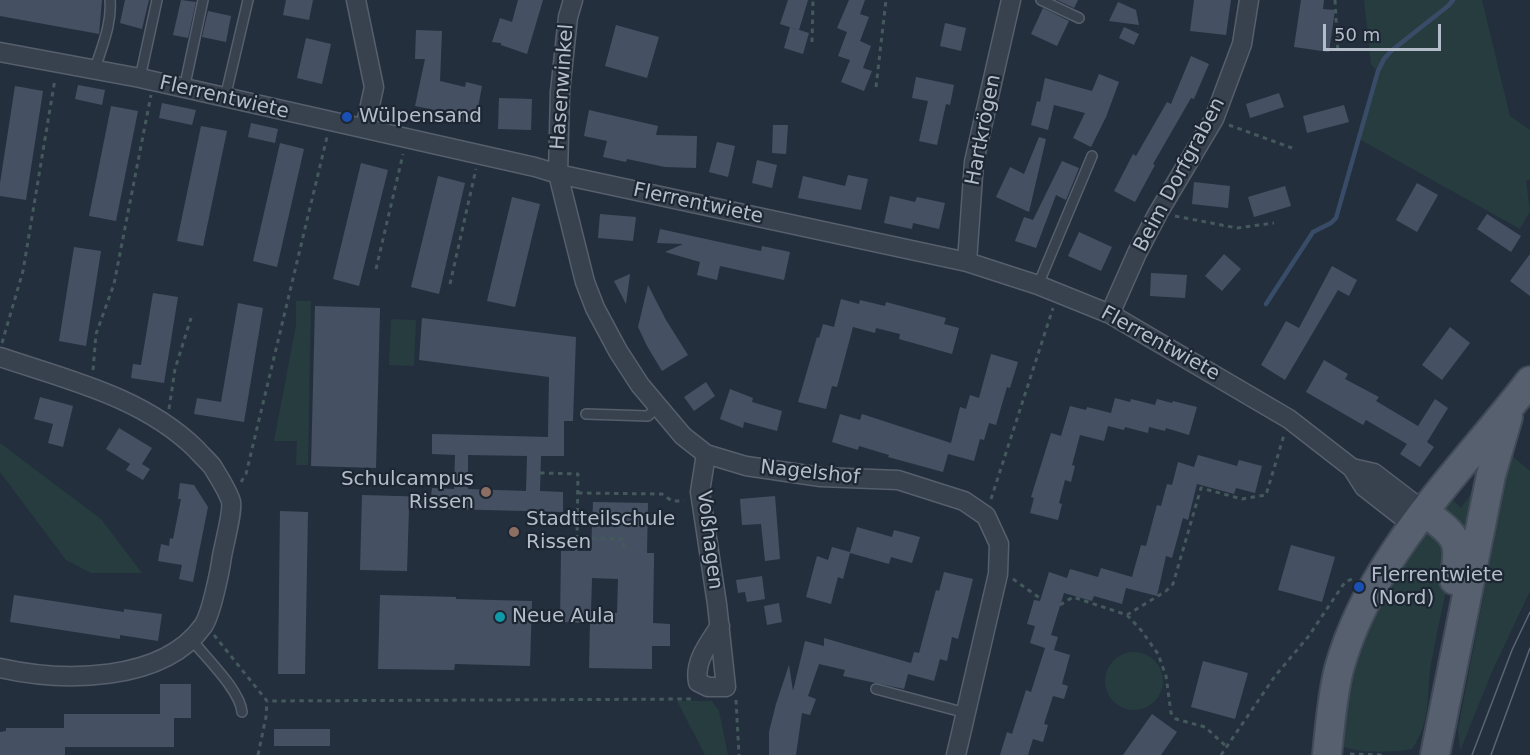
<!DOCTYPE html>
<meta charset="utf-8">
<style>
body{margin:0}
#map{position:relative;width:1530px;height:755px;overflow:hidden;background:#242f3e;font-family:"DejaVu Sans",sans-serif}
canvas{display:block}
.scale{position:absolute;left:1323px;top:24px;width:118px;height:27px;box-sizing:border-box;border:3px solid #b4bcc9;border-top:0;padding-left:8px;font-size:18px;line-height:21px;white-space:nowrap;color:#b4bcc9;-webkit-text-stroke:4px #1d2633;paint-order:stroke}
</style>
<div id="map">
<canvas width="1530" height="755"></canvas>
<div class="scale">50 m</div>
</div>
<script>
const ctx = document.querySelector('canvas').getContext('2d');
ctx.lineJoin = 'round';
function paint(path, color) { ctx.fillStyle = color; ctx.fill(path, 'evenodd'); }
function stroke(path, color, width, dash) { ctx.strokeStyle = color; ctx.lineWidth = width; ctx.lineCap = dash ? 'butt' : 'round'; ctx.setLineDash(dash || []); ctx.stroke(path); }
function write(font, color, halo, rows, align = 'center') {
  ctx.font = font + ' "DejaVu Sans",sans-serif'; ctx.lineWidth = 4.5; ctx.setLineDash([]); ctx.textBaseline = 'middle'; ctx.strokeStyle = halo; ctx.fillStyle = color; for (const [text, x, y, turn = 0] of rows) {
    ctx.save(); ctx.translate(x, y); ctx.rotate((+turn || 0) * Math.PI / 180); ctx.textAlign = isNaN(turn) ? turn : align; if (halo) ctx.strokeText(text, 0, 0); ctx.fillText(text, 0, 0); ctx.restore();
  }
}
const green = new Path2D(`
 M1364,0H1482L1510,116L1530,130V179L1526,181L1530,211L1520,229L1359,139L1378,72L1371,64Z
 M296,301H311L308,465H296L297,441H274L296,325Z
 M391,319L416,320L414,366L389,365Z
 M0,443L101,519L142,573H91L66,560L0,472Z
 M1504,449L1530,471V591L1491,674L1460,751L1458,729L1495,535Z
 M1474,489L1464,544L1440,516L1453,500L1461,508Z
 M1429,531L1454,553C1446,590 1438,627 1431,664C1426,696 1432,720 1412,749C1390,753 1364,753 1343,747L1341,742L1356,655L1375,604L1422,533Z
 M1105 681a29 29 0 1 1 58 0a29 29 0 1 1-58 0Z
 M677,701H712L719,711L728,755H705Z`);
const stream = new Path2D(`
 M1266,304L1313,232L1331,223L1336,218L1378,71L1384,59L1391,51L1448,6L1453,0`);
const building = new Path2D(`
 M0,0H102L99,34L0,16Z
 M125,0H149L142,29L120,23Z
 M181,0L196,2L188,38L173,35Z
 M286,0H313L309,20L283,15Z
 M518,0H543L527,54L501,45V43L492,42L500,18L512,22Z
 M788,0H808L799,30L780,24Z
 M849,0H865L860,14L869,17L860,41L871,46L863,68L872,71L864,91L841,82L850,60L838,56L847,32L837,28Z
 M1057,0H1078L1074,8Z
 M1194,0H1231L1226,35L1190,31Z
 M1301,0H1324L1323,9L1335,10L1329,52L1294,47Z
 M1118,2L1136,10L1139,25L1109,21Z
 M1043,8L1069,21L1057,46L1031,34Z
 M208,11L231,16L226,42L202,37Z
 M945,23L966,28L961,51L940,46Z
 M616,25L659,37L647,78L605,66Z
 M790,27L809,33L803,54L784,48Z
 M1124,27L1139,34L1134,45L1119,38Z
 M416,30L442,31L440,81L465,87L466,82L482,86L475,124L458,121L459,115L415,106L425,59H415Z
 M306,38L331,44L322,84L297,78Z
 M1191,56L1209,64L1194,99L1191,98L1153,164L1155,165L1135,202L1114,191L1133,154L1136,156L1167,102L1171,104Z
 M1099,74L1119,82L1106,117L1091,147L1073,138L1085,113L1054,105L1048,130L1031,125L1037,101L1040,102L1045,78L1092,91Z
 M916,77L954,85L950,105L946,104L937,145L919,141L928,101L912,98Z
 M78,85L105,90L102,105L75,99Z
 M15,86L43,91L26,200L0,196V183Z
 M1279,93L1284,107L1250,118L1246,104Z
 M499,98L532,99L531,130L498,129Z
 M162,103L196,110L192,125L159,118Z
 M1344,105L1349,122L1307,133L1303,116Z
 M111,106L138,111L116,221L89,216Z
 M589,110L658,126L656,135L697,136L696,168L665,167L627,159L626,162L603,157L607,141L584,136Z
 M251,123L278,129L275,143L248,137Z
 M773,125H788L786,154L772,153Z
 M201,126L227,131L203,246L177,241Z
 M1039,137L1046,139L1029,212L996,197L1010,167L1024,174Z
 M717,142L735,146L728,177L709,172Z
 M280,143L304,149L277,267L253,261Z
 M757,160L777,165L772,188L752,183Z
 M1062,161L1079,168L1066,200L1056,195L1036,248L1015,241L1024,217L1033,220Z
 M361,163L388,170L359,286L333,279Z
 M848,175L868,179L861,210L798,198L803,176L845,186Z
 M438,176L465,183L439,294L411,287Z
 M1194,182L1230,186L1228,208L1192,204Z
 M1417,183L1438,195L1417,232L1396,220Z
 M1285,186L1291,206L1254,217L1248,197Z
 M890,196L915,202L917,197L945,203L939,229L913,223L912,229L884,223Z
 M512,197L540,204L515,307L487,301Z
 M600,214L636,217L633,241L598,238Z
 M1487,214L1521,236L1511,252L1477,229Z
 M660,229L761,251L762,246L790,252L784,280L720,266L717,280L697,275L700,262L665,252L683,244L657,243Z
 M1079,232L1112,247L1101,271L1068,256Z
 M74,247L101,251L86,346L59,341Z
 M1224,254L1241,269L1222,291L1205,276Z
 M1530,254V296L1510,281Z
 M1332,266L1357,280L1349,296L1338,290L1285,380L1261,365L1286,321L1299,328Z
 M1151,273L1187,275L1185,298L1150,296Z
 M630,274L626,304L614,281Z
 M648,285L666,320L688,355L662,371L647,346L638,327Z
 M153,293L178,297L164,383L131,378L133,364L141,365Z
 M841,299L859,304L860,300L885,306L886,302L946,318L944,324L959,328L952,354L899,339L900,334L876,328L875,333L853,327L837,387L832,386L826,409L798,402L817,337L819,338L823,324L834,327Z
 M238,303L263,308L244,422L194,414L197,398L221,402Z
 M315,306L380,308L376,468L311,466Z
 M422,318L576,337L573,421H564V456H541L540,491L563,492V512L409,508L407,571L360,570L362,495L431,497L432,488L454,489L455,455L432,454V434L548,437L549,377L419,360ZM468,455L527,456L526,491L468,489Z
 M1450,327L1470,343L1442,380L1422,365Z
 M991,354L1018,362L1010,388L1007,387L996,425L989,423L984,440L980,439L974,461L948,454L943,472L888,457L889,455L859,446L858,450L832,442L840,414L860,420L862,414L951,443L960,407L966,409L970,395L979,398Z
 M1324,360L1348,374L1345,379L1379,397L1376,401L1418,426L1435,399L1448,408L1427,442L1434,447L1420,467L1400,454L1407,444L1366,420L1363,425L1306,392Z
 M706,382L715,396L694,411L684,397Z
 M730,389L753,398L752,402L782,411L777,431L744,422L743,428L720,419Z
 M40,397L73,406L63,447L48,443L53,424L34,419Z
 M1115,398L1130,402L1131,399L1155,405L1157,399L1172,403L1173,401L1197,407L1189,435L1166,428L1165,431L1149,427L1148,433L1125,427L1124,430L1108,426L1104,441L1080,435L1072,465L1075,466L1071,482L1065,480L1059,503L1062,504L1058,520L1030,513L1034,498L1031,497L1051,433L1061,436L1070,406L1086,410L1087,407L1111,413Z
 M119,428L152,448L142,464L150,469L143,480L126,470L130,464L106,449Z
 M1198,455L1237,466L1239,460L1262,466L1255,493L1236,488L1234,494L1197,484L1188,520L1183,518L1172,558L1166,556L1157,596L1126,588L1122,604L1094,596L1092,601L1064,593L1051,635L1058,637L1054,650L1070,655L1062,684L1068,686L1064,699L1053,696L1044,724L1048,725L1043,742L1033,739L1028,755H1000L1007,732L1012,734L1026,690L1031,692L1045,648L1030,643L1035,626L1027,624L1034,600L1040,601L1049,572L1067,578L1070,569L1098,577L1101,568L1132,577L1141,545L1146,546L1157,505L1161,506L1167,484L1172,485L1178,462L1194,467Z
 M180,483L194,485L208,507L193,582L179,579L182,565L158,561L161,544L169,546L170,538L173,539L181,499H178Z
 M775,496L780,559L765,561L761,524L742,525L740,499Z
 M593,502L648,503L647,553H654V561L653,623L670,624V646H652V669L589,668L590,623L560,622L561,551H591ZM592,578L618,579L617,613L591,612Z
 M280,511L308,512L305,674H278Z
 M857,527L892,537L894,530L920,537L912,563L891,557L889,564L850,553L843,579L838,577L831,604L806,597L817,556L828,560L832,547L850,552Z
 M1291,545L1335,557L1322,602L1278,590Z
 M944,572L973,579L958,639L952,637L947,661L940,659L934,681L908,674L904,689L843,676L845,670L819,664L808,696L816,699L810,715L802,713L796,755H769V732L776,704L789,665L793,691L805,641L824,646V638L911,663L914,652L919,653L936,590L939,591Z
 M762,576L765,599L747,602L745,592L738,593L736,580Z
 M14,595L124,612V609L162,614L158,641L120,635V639L10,622Z
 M380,595L456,597V599L532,601L530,666L455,664L454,670L378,669Z
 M779,603L782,622L767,625L764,606Z
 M1203,661L1248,673L1235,719L1191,707Z
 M160,684H191V718H174V747H65V755H0V732L6,731V728H64V714H160Z
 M1152,714L1177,732L1161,755H1123Z
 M274,729H330V746H274Z`);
const path = new Path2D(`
 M1335,0L1338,54
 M812,42L813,0
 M876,87L886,0
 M1229,125L1292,148
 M1175,216L1237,228L1274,223
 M376,269L403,154
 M450,284L476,169
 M2,343L23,271L55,79
 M93,370L96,334L114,284L151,95
 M169,409L175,369L191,318
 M540,473L578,474L577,538L624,539L623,552
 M241,482L246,474L327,137
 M578,493L662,494L672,501H684
 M991,499L1053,308
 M576,551L577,538
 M1013,579L1041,599
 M1060,605L1073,597L1127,615L1166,591L1173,584L1201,488L1242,499L1266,495L1284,435
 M1127,615L1141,630L1158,654L1166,676L1171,713L1176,719L1205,727L1227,747
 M214,635L267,701L695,699
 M736,700L739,755
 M1350,754L1385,755
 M258,755L266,717L267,701
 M1221,755L1275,676L1308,637L1345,582L1352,579`);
const service = new Path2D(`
 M1041,0L1079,18
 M95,69C102,46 112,24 110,0
 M140,78L157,0
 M184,89L203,0
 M225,98L248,0
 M1038,285L1092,156
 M586,414L648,416L657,407
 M192,640C206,658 240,690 242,712
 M876,689L966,713`);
const minor = new Path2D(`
 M356,0L374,87L365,128
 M573,0L568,17L560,92L558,174L585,282L595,308L618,351L640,385L683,436L706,454L746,466L821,477L898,480L964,501L986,516L999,544L998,574L956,755
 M0,52L140,78L535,167L558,174L967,262L1038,285L1110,314L1289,419L1352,468L1364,487L1414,526
 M967,262L974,162L1011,0
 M1110,314L1137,253L1158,213L1214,119L1242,44L1249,0
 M0,357C68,380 143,397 196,449C201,455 207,460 212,466C217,474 229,493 231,502C233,511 224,545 222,556C220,571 211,615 203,626C162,683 62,682 0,668
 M706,454L700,492L717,604L726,687H708L698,682C694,661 709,643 720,626
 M1352,468L1374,473L1425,512`);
const primary = new Path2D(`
 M1425,512C1457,537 1462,539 1454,580
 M1327,755C1330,726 1332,697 1339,669C1370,556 1461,471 1530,381
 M1435,755L1491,475L1508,417`);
const tram = new Path2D(`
 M1472,755L1512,650L1530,612
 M1491,755L1530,648`);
const markers = [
 [347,117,6,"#1a4fb4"],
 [486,492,6,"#8d6e63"],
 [514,532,6,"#8d6e63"],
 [1359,587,6,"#1a4fb4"],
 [500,617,6,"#0f9aa8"]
];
const streetNames = [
 ["Hasenwinkel",563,87,-86],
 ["Flerrentwiete",224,98,13],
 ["Hartkrögen",984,130,-79],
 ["Beim Dorfgraben",1180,175,-62],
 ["Flerrentwiete",698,204,12],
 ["Flerrentwiete",1160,344,29],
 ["Nagelshof",810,473,6],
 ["Voßhagen",709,540,83]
];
const poiNames = [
 ["Wülpensand",359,117],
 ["Schulcampus",474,480,"right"],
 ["Rissen",474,503,"right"],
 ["Stadtteilschule",526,520],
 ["Rissen",526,543],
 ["Flerrentwiete",1371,576],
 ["(Nord)",1371,599],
 ["Neue Aula",512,617]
];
paint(green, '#263c3f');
stroke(stream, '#394c67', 4.5);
paint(building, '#455162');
stroke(service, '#565f6c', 12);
stroke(minor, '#565f6c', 21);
stroke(primary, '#414a57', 32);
stroke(path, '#44595c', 3, [4.5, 4.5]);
stroke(service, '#38414e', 9);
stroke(minor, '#38414e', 18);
stroke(primary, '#56606e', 28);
stroke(tram, '#5a6575', 1.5);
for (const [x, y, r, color] of markers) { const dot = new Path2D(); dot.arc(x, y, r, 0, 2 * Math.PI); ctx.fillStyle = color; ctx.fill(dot); stroke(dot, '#1d2633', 2); }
write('20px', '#b4bcc9', '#1d2633', streetNames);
write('20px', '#b4bcc9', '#1d2633', poiNames, 'left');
</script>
